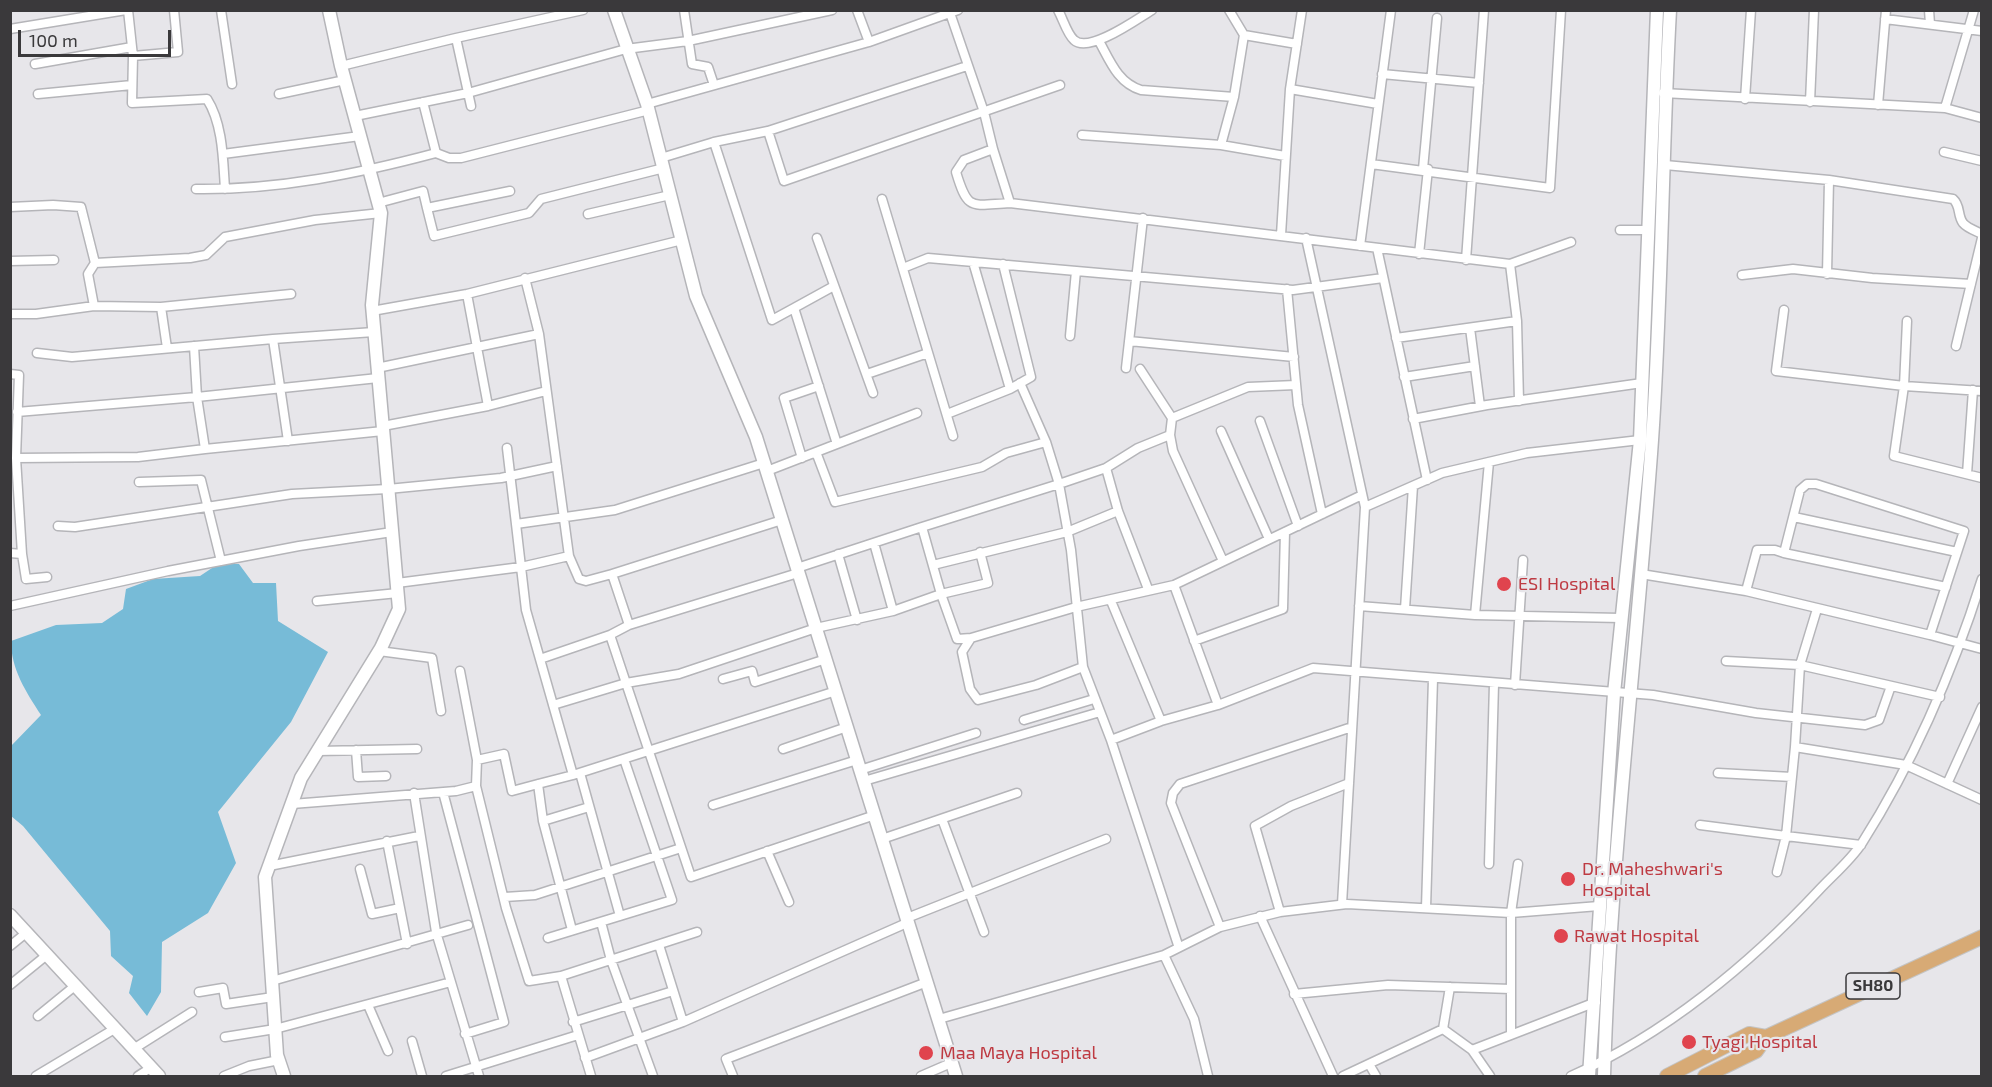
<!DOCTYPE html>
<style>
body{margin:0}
#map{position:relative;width:1992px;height:1087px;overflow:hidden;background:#e7e6ea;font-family:"Exo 2",sans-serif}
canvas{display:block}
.frame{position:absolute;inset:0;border:12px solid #3a393b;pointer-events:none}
.scale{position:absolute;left:18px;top:30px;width:153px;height:27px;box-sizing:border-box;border:3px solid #3a393b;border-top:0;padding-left:8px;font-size:18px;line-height:21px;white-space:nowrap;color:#3a393b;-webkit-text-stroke:4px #e7e6ea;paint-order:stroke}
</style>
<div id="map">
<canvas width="1992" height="1087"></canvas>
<div class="frame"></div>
<div class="scale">100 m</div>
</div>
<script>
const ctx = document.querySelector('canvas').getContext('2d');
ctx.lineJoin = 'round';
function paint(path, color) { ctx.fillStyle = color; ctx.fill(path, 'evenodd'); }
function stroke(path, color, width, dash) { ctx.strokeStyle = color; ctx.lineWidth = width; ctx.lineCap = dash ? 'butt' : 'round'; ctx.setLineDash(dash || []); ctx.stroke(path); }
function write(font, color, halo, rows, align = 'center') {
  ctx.font = font + ' "Exo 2",sans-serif'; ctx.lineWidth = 4.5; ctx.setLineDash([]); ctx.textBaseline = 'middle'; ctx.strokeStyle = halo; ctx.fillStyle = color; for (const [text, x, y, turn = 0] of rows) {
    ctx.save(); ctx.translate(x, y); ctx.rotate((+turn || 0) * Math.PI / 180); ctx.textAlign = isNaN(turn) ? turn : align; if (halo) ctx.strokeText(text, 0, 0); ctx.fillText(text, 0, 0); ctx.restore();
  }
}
const water = new Path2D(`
 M218,564H239L253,583H276L278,621L328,652L291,722L218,812L236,863L208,913L162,942L161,992L147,1016L129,993L133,976L111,956L110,931L23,826L11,816V746L41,715C26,692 11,669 11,641L56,625L102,623L123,609L126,589L153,579L200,576Z`);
const street = new Path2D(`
 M128,10L132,47
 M174,10L178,52L133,56L132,103L207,99C223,124 223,160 225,189
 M221,10L232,84
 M684,10L692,64L708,67L714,85
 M857,10L869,42
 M949,10L984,112L993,149L964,160L956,172C968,212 971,205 1010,203L1510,264L1571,242
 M1058,10C1063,19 1067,34 1074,40C1089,54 1137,19 1152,10
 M1229,10L1244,35L1234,97L1221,145L1285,156
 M1929,10L1930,24
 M1885,19L1982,31
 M10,29L126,10
 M1244,35L1297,44
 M456,38L583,10
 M1099,41C1110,61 1118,83 1141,90L1234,97
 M35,64L132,47L133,56
 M341,66L456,38L471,106
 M1382,74L1479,83
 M1290,89L1378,104
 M1663,93L1945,108L1982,118
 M38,94L132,85
 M279,94L345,80
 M1745,99L1751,10
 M1810,102L1814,10
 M647,104L869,42L958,10
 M1878,105L1886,10
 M1945,108L1974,10
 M355,116L468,93L626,49L688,41L832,10
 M768,131L784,181L1060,85
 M1082,135L1221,145
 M714,142L768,131L967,66
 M993,149L1010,203
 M1944,152L1982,161
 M436,153L449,158H461L649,110
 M223,154L360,136
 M661,158L714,142L772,320L794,308L837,444
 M1371,164L1550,188L1561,10
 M1665,165L1829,180L1953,199C1961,206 1957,215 1963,223C1967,228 1976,231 1982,234
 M1423,169L1437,18
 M196,189C278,190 357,174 436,153L423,102
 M882,199L953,436
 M378,203L423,191L427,208L510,191
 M10,207L53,205L81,207L95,263L88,274L94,306
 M427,208L434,236L529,213L541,199L664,168
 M588,214L670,195
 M1620,230H1646
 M1281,235L1290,89L1302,10
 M817,238L873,393
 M1306,238L1365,507
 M1360,246L1391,10
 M1377,248L1427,480
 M1419,254L1428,169
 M1466,260L1484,10
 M10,261L54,260
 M973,262L1010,389L1031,377L1003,264
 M95,263L190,258L206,255L225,237L315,220L381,213
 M1510,264L1517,321L1519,401
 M903,268L928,258L1293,290L1383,278
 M1827,274L1829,180
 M1742,275L1793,269L1872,278L1971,284
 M525,278L539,334L569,556L579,579L586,581L612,574
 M1287,289L1298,405L1322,514
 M794,308L834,286
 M1784,310L1776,371L1904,386L1894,456L1982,478
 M372,311L467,294L682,240
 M10,314H36L94,306L161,307
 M1907,321L1904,386L1982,391
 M1470,328L1480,406
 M1070,336L1076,271
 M1396,338L1517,321
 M273,339L374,332
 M1129,341L1294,357
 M194,346L197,397L378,378
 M1956,346L1982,238
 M167,348L161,307L291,294
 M37,353L72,357L273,339L288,441
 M377,368L539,334
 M1126,368L1143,218
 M1140,369L1172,418
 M10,374L19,375L16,458
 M867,374L928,353
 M1404,377L1475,366
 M1020,383L1046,442L1059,484L1106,468L1118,511L1148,589
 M488,406L546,391
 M17,412L197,397L205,449L383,431
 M947,414L1010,389
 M1172,418L1170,435L1173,451L1223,561
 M1172,418L1248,387L1296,385
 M1413,419L1487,405L1642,383
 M1260,421L1298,526
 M383,426L488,406L467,294
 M1221,431L1269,539
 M507,448L516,524
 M816,452L835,502L982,467L1006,453L1046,442
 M802,458L784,398L819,386
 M764,463L615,510L516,524L526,610L573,775L836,691
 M1106,468L1138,448L1170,435
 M767,471L917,413
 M1967,474L1973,390
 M139,482L201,480L221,561
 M1794,517L1957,552
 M782,520L612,574L629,625L798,573
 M58,526L75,527L292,494L388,489L501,478L557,466
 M980,552L988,583L941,594L922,527L1059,484L1071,550L1083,667L1111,740L1178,945
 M10,553L22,554L26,579L47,577
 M1784,553L1946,587
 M22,554L16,458L138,457L205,449
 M838,554L857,620
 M933,565L1067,532L1118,511
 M797,568L922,527
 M1641,574L1746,591L1757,550H1775L1784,553L1800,490L1807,484H1816L1964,531L1930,635L1982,649
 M397,583L521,567L569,556
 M1174,585L1218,705
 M1746,591L1930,635
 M317,601L398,593
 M1111,601L1161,721
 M10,606L168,571L299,546L392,532
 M1359,606L1475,615L1621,618
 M1405,609L1413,486
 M893,611L941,594L957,639L971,638L962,652L970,689L978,700L1036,685L1083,667
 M1475,615L1489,462
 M610,635L626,683L679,674L816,628L893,611L874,543
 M971,638L1076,607L1174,585L1362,495
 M1194,641L1283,609L1285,532
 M379,651L432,658L441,711
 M540,659L610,635L629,625
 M1726,661L1800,665L1817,609
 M460,671L477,760
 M723,679L752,671L755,682L826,659
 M1515,685L1523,560
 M1940,697L1800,665L1795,747L1906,765L1982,800
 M553,705L626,683L691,877L875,815
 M1024,720L1094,699
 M1111,740L1161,721L1218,705L1313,668L1653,695L1756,713L1865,725L1879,720L1891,686
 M783,749L847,727
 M356,750L358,777L386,776
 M318,751L417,749
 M860,770L976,733
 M580,773L620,916
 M1718,773L1792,777
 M864,781L1100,712
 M538,784L573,775
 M1947,784L1982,707
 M443,792L504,1022L465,1034
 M414,793L436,932L479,1076
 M292,804L456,791L476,786
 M713,805L857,760
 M942,819L984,932
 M543,821L589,807
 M1700,825L1786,836L1795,747
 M882,839L1017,793
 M387,841L407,944
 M767,851L789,902
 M1489,864L1494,684
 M269,866L419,836
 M360,869L372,914L400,908
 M1777,872L1786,836L1861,845
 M505,897L535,895L681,848
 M1342,904L1365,507L1442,473L1527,453L1640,440
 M1426,908L1433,679
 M1280,912L1255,826L1291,806L1349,783
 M1260,916L1333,1076
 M907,918L1106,839
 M601,922L611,960L653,1076
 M1220,927L1171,803L1173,793L1180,784L1352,727
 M572,930L543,821L538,784L512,791L504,754L477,760L476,786L506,908L529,981L561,976L697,932
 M548,938L672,900L624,759
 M659,945L683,1022
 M10,946L26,933
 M561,976L591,1076
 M272,981L468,925
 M10,985L48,954
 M199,992L223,988L226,1004L273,997
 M1294,994L1388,985L1511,989
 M368,1005L388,1051
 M38,1016L76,985
 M939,1019L1164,955
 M573,1022L673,991
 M1443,1029L1450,987
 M1511,1034V913L1518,864
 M225,1037L275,1029L451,982
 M412,1041L422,1076
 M135,1048L192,1012
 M1472,1050L1490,1076
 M585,1058L683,1022L909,922
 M1369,1064L1376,1076
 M36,1076L116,1028
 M138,1076L152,1067
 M224,1076L249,1066L279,1060
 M446,1076L578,1035
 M733,1076L726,1059L927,982
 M921,1076L951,1063
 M1208,1076L1194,1019L1164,955L1220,927L1280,912L1347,904L1511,913L1599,906
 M1343,1076L1443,1029L1472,1050L1596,1002
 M1571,1076C1664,1035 1750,964 1819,890C1833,875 1851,860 1862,843C1914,761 1953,671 1982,579`);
const secondary = new Path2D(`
 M614,10L647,104L696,296L756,437L956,1076
 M10,915L159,1076
 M284,1076L277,1055L265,877L301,778L381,648L399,609L372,305L381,213L341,66L329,10
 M1589,1076L1614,693L1640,440L1657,10
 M1604,1076C1610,863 1637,652 1652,440C1662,297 1662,154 1670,10`);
const primary = new Path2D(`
 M1667,1076L1749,1034L1766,1037
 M1705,1076L1756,1051L1766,1037L1982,937`);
const markers = [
 [1504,584,8,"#e0444e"],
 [1568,879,8,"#e0444e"],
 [1561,936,8,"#e0444e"],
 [1689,1042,8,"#e0444e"],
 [926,1053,8,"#e0444e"]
];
const shields = [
 [1873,986,54]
];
const shieldNames = [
 ["SH80",1873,986]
];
const healthNames = [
 ["ESI Hospital",1518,584],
 ["Dr. Maheshwari's",1582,869],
 ["Hospital",1582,890],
 ["Rawat Hospital",1574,936],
 ["Tyagi Hospital",1702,1042],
 ["Maa Maya Hospital",940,1053]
];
paint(water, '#77bbd7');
stroke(street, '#b5b5b9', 11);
stroke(secondary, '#b5b5b9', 15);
stroke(primary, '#c4c4c4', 16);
stroke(street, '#fff', 8);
stroke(secondary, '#fff', 12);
stroke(primary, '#d7aa75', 14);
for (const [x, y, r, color] of markers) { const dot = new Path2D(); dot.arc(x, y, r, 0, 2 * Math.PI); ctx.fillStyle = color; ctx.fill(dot); stroke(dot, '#e7e6ea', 2); }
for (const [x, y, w] of shields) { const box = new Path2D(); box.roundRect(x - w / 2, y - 13, w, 26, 4.5); ctx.fillStyle = '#e7e6ea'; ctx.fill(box); stroke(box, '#3a393b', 1.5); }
write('bold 16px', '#3a393b', null, shieldNames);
write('18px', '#be3a42', '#e7e6ea', healthNames, 'left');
</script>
